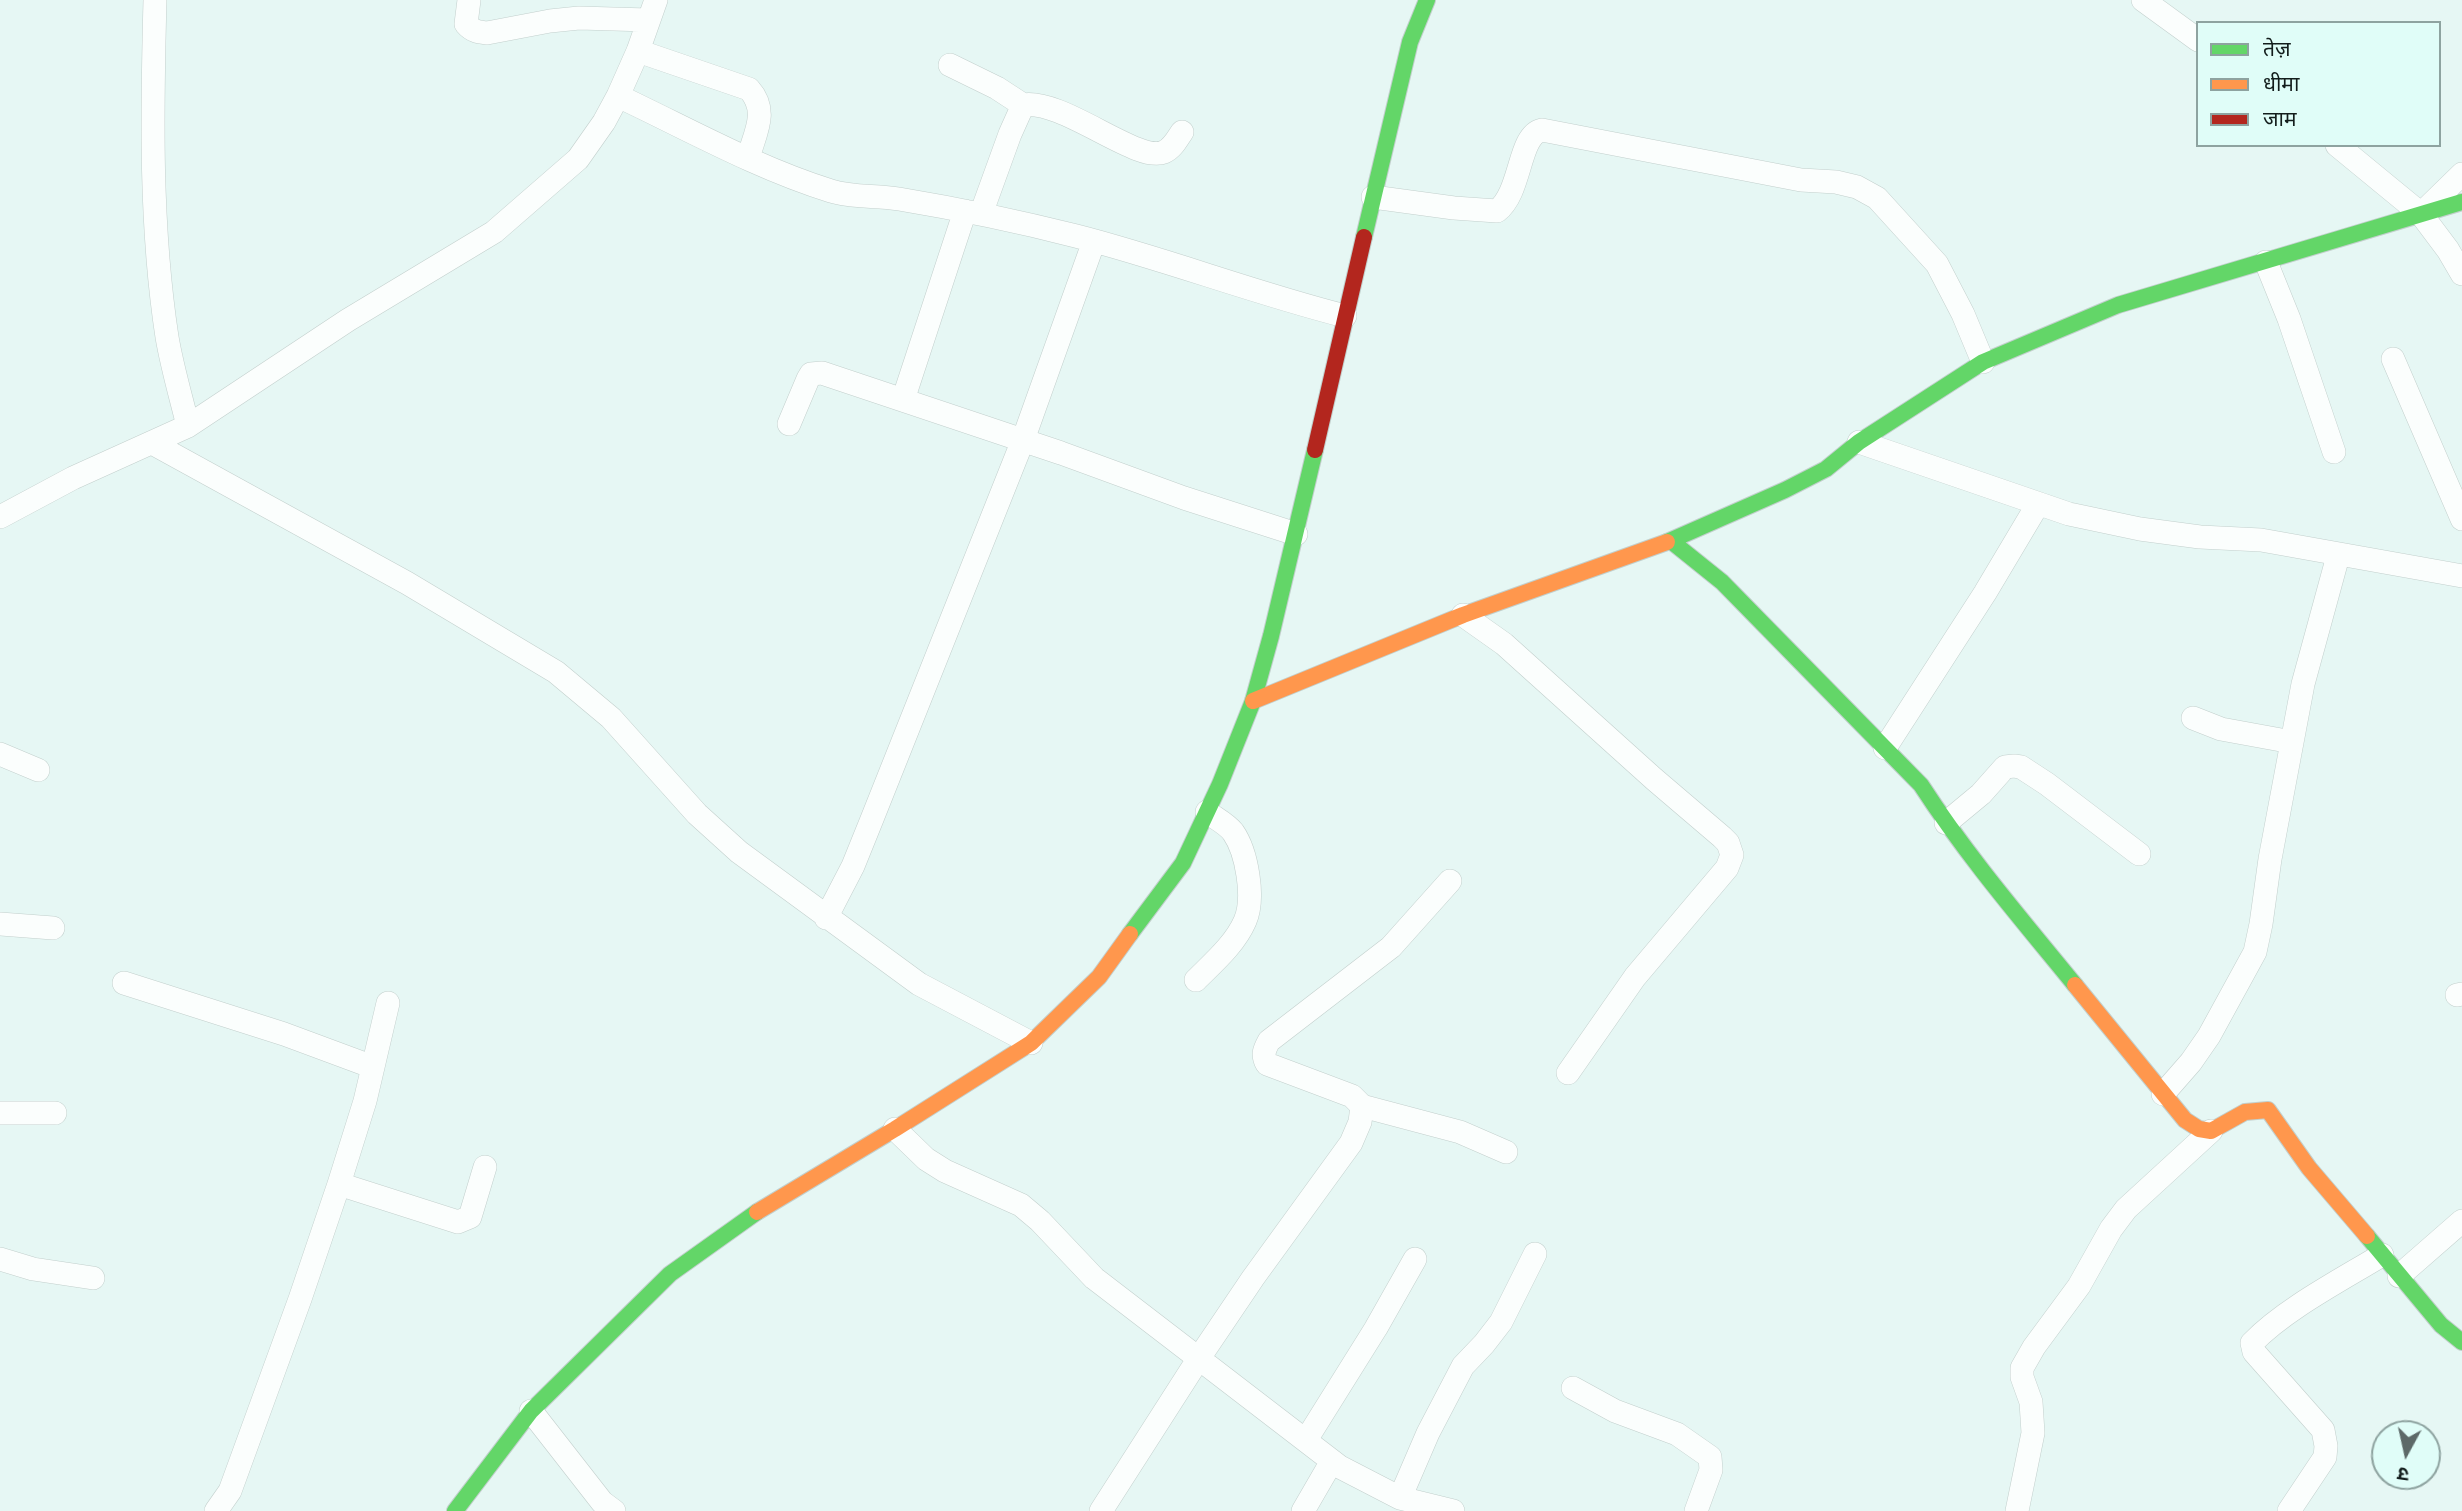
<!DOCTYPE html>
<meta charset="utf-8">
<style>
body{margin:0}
#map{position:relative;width:2462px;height:1511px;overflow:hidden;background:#e6f7f4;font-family:Jost,"Noto Sans Devanagari",sans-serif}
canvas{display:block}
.legend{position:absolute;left:2196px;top:21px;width:245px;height:126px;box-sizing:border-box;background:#e0fdf8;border:2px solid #8ea3a0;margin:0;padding:9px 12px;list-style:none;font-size:21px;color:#131d1c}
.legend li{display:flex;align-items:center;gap:14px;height:35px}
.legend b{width:35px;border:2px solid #8ea3a0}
.north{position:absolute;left:2371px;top:1420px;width:70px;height:70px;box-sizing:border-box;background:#e0fdf8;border:2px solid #8ea3a0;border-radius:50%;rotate:188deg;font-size:19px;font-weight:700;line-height:28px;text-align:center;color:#131d1c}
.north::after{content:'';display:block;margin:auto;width:24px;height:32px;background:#5d6968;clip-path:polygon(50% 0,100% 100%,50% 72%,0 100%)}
</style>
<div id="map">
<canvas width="2462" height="1511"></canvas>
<ul class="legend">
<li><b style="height:9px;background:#63d668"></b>तेज़</li>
<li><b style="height:9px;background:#ff974d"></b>धीमा</li>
<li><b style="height:9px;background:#b3261e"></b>जाम</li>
</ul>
<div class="north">उ</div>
</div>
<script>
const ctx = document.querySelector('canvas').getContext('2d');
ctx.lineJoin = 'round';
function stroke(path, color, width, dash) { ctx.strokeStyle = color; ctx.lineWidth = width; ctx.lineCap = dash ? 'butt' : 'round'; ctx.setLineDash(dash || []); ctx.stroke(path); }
const street = new Path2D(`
 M155,0C152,113 150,226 167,337C172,367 181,397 188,426
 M469,0L466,24C472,31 478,32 487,33L550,21L579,18L648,20
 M2143,0L2198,40
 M638,51L749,89C769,111 755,133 748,158
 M950,65L997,88L1023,105
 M618,96C688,129 757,168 831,191C853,198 877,195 899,199C959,209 1017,221 1076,236C1166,259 1254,293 1345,316
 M2337,145L2421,214L2448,250L2462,274
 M1373,197L1454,208L1497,211C1522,192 1518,135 1542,130L1801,180L1836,182L1857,187L1877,198L1937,264L1963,314L1983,362
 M2424,211L2462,174
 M981,214L1010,134L1023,105C1062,98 1138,164 1164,152C1173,148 1177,139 1182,132
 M2266,262L2289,319L2334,452
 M2393,359L2462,519
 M903,400L965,211
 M789,424L808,379L811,374L822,373L1061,453L1184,498L1296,534
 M1859,442L2069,514L2140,529L2200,537L2261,540L2462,576
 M152,443L407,583L556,672L611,718L697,814L739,852L919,984L1031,1043
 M0,517L73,478L188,426L348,320L494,232L578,159L604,122L618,96L638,51L656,0
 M1463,615L1504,644L1654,779L1722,837L1728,843L1732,855L1727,868L1635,977L1568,1073
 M2193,718L2221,729L2292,742
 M1885,748L1985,593L2038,504
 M0,754L38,770
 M1946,823L1981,794L2005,767L2014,766L2021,767L2047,784L2139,854
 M826,918L853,866L872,819L1023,440L1094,241
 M0,924L53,928
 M1196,980C1214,962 1235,944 1245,921C1255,898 1247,852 1233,832C1227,824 1215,818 1207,812
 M124,983L284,1034L373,1067
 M2457,995L2462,994
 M2163,1094L2191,1062L2209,1036L2255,952L2261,924L2270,859L2303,684L2338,556
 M1362,1106L1460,1132L1506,1152
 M0,1113H55
 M895,1129L926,1159L945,1171L1021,1205L1040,1221L1094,1278L1340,1467L1400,1498L1453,1511
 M339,1184L458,1222L470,1217L485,1167
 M0,1259L33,1269L93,1278
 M2399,1276L2462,1221
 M1573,1388L1615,1411L1677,1434L1710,1457L1711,1470L1696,1511
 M531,1411L602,1502L614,1511
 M1306,1440L1376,1328L1415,1259
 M1400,1498L1428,1433L1463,1366L1484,1344L1501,1322L1535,1254
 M216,1511L230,1491L300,1299L339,1184L365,1101L388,1003
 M1101,1511L1199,1358L1253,1278L1351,1143L1360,1122L1362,1106L1352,1096L1267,1064C1262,1055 1264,1050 1269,1041L1391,947L1450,881
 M1303,1511L1332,1461
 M2017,1511L2033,1433L2031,1402L2022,1377V1368L2034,1347L2079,1286L2111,1229L2126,1209L2211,1131
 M2289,1511L2325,1457L2326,1446L2323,1430L2254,1352L2252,1343C2285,1309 2341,1280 2382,1255`);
const fast = new Path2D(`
 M1364,237L1410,42L1427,0
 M1671,541L1722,582L1921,785C1967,856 2022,920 2075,985
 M1667,542L1785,490L1826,469L1859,442L1983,362L2118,305L2462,202
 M1130,934L1183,863L1220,784L1253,701L1271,636L1315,450
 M2367,1236L2441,1325L2462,1342
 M455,1511L531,1411L670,1274L757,1212`);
const slow = new Path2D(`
 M1253,701L1463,615L1667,542
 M2075,985L2185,1120L2199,1129L2211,1131L2245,1112L2268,1110L2309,1168L2367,1236
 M757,1212L895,1129L1031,1043L1099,977L1130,934`);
const jam = new Path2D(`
 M1315,450L1364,237`);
stroke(street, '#c2cfcc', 24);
stroke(fast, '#c2cfcc', 18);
stroke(slow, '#c2cfcc', 18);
stroke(jam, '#c2cfcc', 18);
stroke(street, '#fbfefd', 23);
stroke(fast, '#63d668', 16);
stroke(slow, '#ff974d', 16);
stroke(jam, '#b3261e', 16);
</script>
